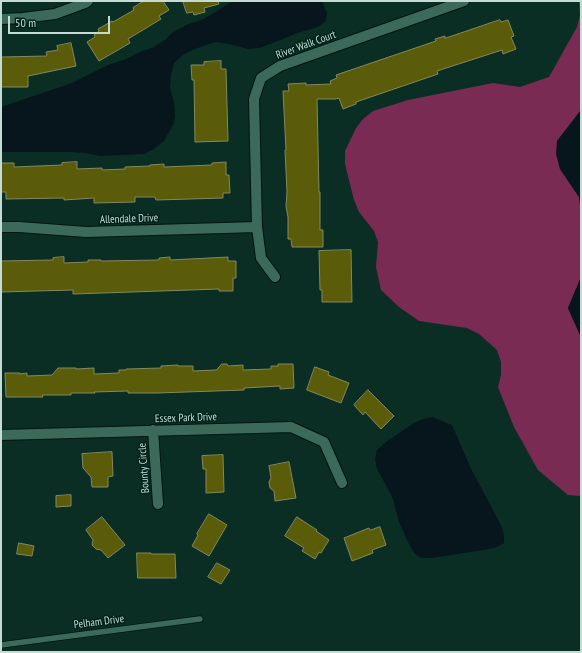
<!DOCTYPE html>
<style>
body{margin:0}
#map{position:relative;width:582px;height:653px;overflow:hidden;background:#0a2e24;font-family:"PT Sans Narrow",sans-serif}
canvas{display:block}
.frame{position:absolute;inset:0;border:2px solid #c4dcd3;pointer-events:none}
.scale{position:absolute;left:8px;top:16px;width:102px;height:18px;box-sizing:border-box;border:2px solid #c4dcd3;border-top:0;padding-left:5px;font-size:12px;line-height:14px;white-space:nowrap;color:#c4dcd3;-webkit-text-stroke:3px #00241b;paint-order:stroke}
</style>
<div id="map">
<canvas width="582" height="653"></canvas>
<div class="frame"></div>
<div class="scale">50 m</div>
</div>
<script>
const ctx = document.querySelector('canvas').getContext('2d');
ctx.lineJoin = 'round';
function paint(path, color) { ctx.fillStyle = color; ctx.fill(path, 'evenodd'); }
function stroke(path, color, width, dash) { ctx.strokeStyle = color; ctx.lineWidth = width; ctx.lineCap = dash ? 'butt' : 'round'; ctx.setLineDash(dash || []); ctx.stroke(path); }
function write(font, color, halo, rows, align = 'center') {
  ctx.font = font + ' "PT Sans Narrow",sans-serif'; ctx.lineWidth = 3; ctx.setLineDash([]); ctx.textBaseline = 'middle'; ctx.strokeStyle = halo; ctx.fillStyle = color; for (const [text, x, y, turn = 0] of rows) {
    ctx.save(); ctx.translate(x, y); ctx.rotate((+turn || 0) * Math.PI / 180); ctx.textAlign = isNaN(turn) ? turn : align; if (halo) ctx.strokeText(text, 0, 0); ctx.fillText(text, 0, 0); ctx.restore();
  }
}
const green = new Path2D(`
 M579,1H581V110L557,141L560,169L579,197L581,211V277L568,308L580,335L581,336V496L568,495L538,470L514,427L498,387L501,375V362L497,350L479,334L467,328L419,321L399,307L381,290L376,267L378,242L374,231L359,212L354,200L345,164V151L356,128L363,119L373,111L408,100L493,83L520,87L549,77L577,27L580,15Z`);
const water = new Path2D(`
 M233,1H322L327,13L326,21L318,27L297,33L278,41L259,48L248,49L229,44L215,42L192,50L183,55L174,63L171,74L170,88L174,102L175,116L174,123L164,141L154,149L144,154L100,156L86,153L71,152H1V107L72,83L108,65L126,59L142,51L152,48L165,40L172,33L186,25L204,19Z
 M581,110V211L579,197L560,169L556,154L557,141Z
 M581,277V336L580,335L568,308Z
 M432,417L452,425L472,471L484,493L502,527L504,537V543L497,547L489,549L432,558H421L415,554L408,542L399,522L393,499L387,487L377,469L375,459L377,450L386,442L414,423L423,419Z`);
const building = new Path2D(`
 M144,1H163L169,10L159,16L161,19L128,39L130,43L99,61L87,42L95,37L94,35L99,31L98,29L112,21L113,22L134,10L133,8Z
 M183,1H218L219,4L204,8L205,12L194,15L193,12L187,13Z
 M500,20L501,22L508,20L514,36L511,37L516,49L503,54L502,50L437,71L438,74L356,102V104L343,109L339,98L336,99H317L319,192H320V230H323V247H292L291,239H288V217L286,206L287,192L285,150H286L283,91H289L288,84L306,83V85L331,84L330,81L337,78L336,75L436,41L435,39L445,36V38Z
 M71,43L76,66L28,76V87H1V57L47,56L46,52L58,50L57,46Z
 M221,61V69H226L228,141L195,142L194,80H192L191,65H204V62Z
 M77,162V169L102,168V170L125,169V167L150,166V165L164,164V167L212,165V163L226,162V175H229L230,193H223V198L156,200L155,197H135V202L94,203V198L64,200V198L6,199V192H1V163H14V167L62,165V163Z
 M351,250L352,302H322V290H320L319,251Z
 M64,257V263L88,262V260H101V261L159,260V258L170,257V260L228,257V261H236V278H233V291H219V289L73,294V290L1,292V261L53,260V258Z
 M222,364H227L228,366L243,365V370L271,369V366H278V364H293L294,388L280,389V386L244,388V390L157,393H128V391L94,392L95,393H71V395H42L43,397H6L5,373H20V374L27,373V376L52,375L58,368H76V369L94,368V374L119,373V370H126V369L161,368V366L178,365V366H193V371L216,370Z
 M315,367L329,372L328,375L349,383L341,403L307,390Z
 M368,390L394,416L381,429L365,412L363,415L354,405Z
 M112,452L113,476L108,477V487H92L91,477L83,468L82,454Z
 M223,455L224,492L206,493V469H203L202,456Z
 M289,462L296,498L275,501L274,491L270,488L269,482L271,478L269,466Z
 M71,495V506L56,507V496Z
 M209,514L227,525L209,556L192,546L198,535L197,534Z
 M102,517L125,545L108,558L101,550L96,549L92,545L93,540L86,530Z
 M297,517L317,530L316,531L329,540L321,553L319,552L315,559L302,551L304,548L285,536Z
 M380,527L386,545L372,550L373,553L352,561L344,538L369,528L370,530Z
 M19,543L34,546L32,556L17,554Z
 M137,553H151V554H175L176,578H138Z
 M217,563L230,570L221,584L208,577Z`);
const service = new Path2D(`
 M1,645L200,619`);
const minor = new Path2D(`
 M1,19L23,18L55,14L85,3L88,1
 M1,227H19L86,232L257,227
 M275,277L261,258L257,227L254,99L261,78L280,66L464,1
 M153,430L158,504
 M1,435L291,427L324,442L342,483`);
const streetNames = [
 ["River Walk Court",306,45,-20],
 ["Allendale Drive",129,219,-2],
 ["Essex Park Drive",186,418,-2],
 ["Bounty Circle",144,468,-94],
 ["Pelham Drive",99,622,-7]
];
paint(green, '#792b54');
paint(water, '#07151c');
paint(building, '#5a5c09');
stroke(building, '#858860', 1);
stroke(service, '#00150e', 7);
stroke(minor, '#00150e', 12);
stroke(service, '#3b695a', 5.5);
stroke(minor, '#3b695a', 10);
write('11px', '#c4dcd3', '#00241b', streetNames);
</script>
